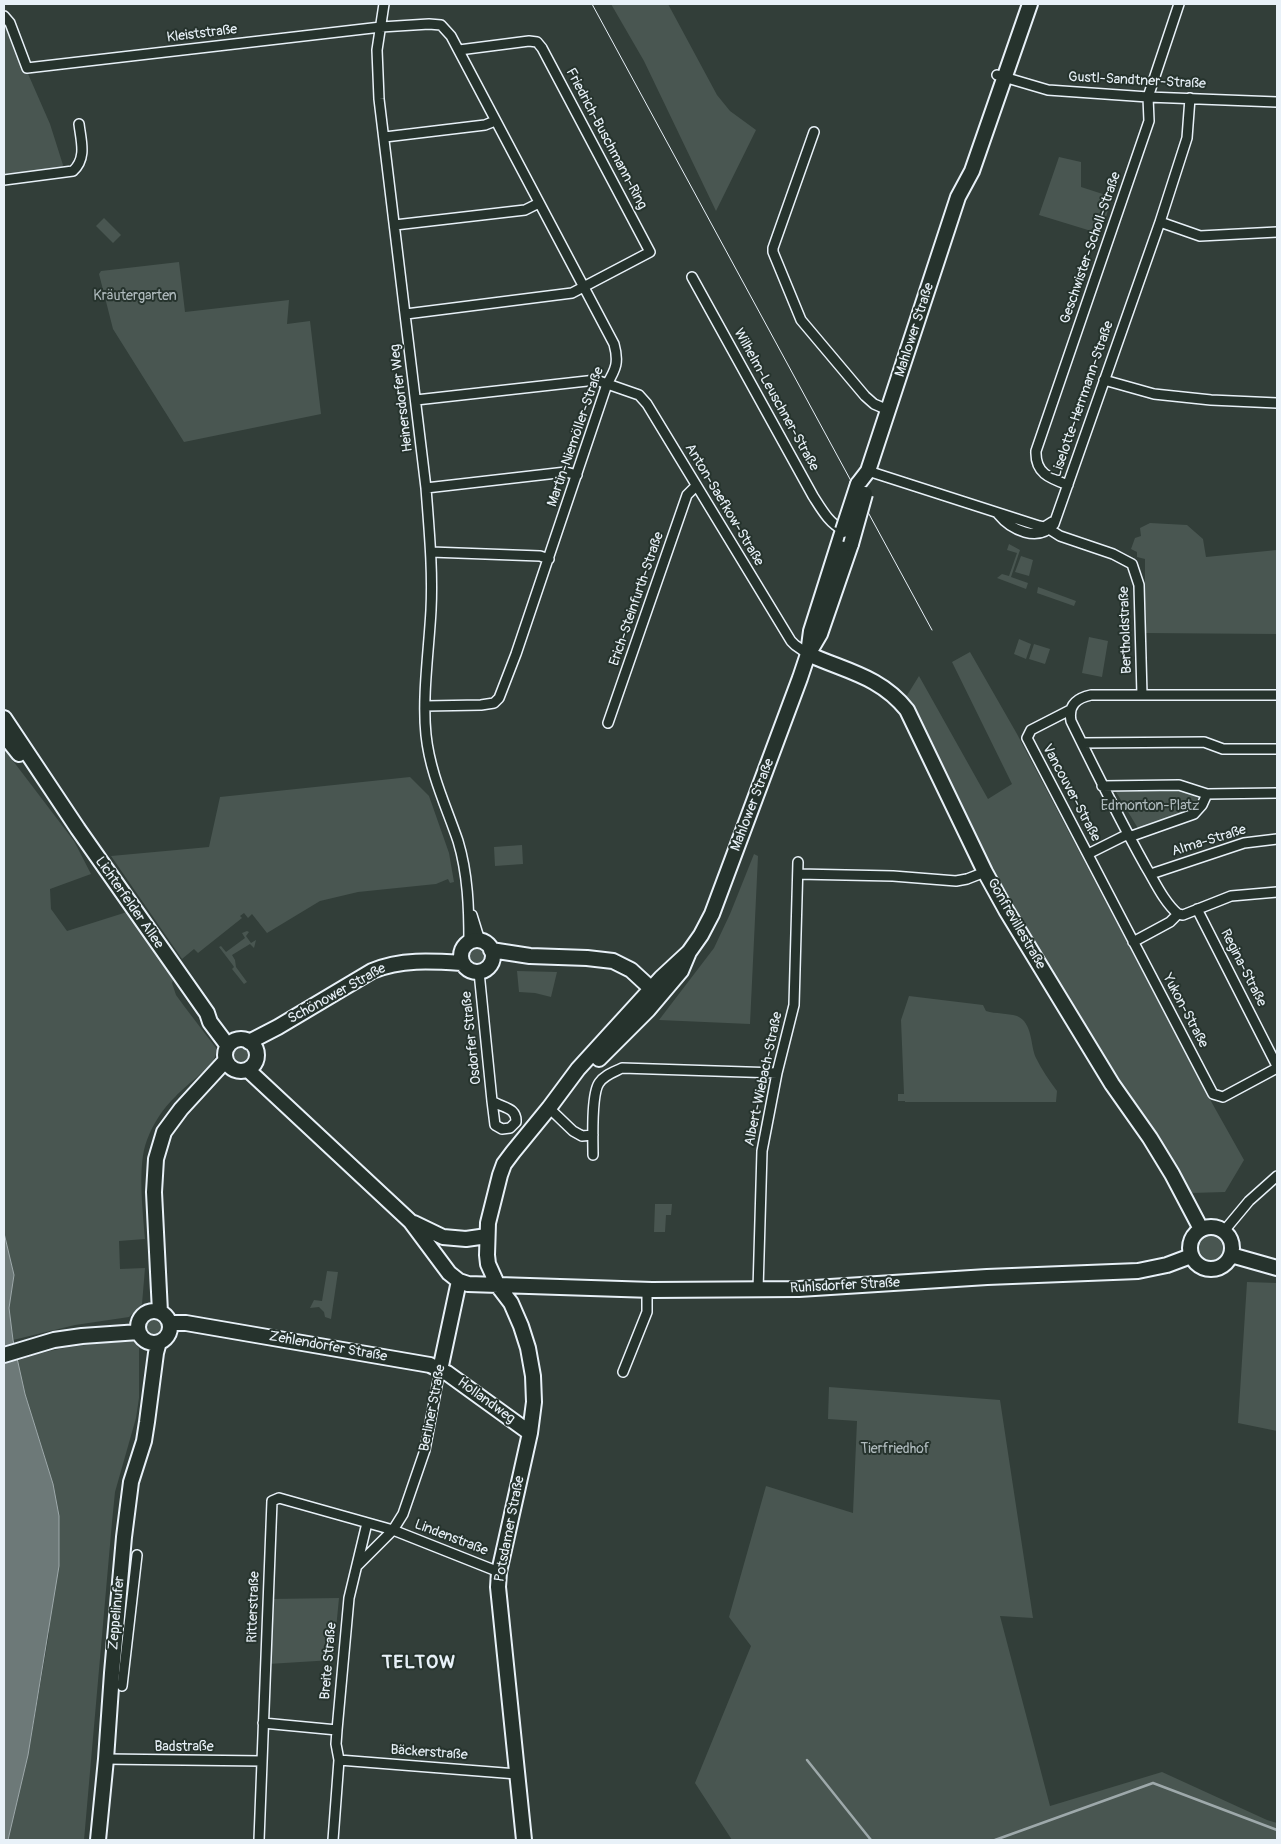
<!DOCTYPE html>
<meta charset="utf-8">
<style>
body{margin:0}
#map{position:relative;width:1281px;height:1844px;overflow:hidden;background:#323e39;font-family:Pangolin,sans-serif}
canvas{display:block}
.frame{position:absolute;inset:0;border:5px solid #e8f1f8;pointer-events:none}
</style>
<div id="map">
<canvas width="1281" height="1844"></canvas>
<div class="frame"></div>
</div>
<script>
const ctx = document.querySelector('canvas').getContext('2d');
ctx.lineJoin = 'round';
function paint(path, color) { ctx.fillStyle = color; ctx.fill(path, 'evenodd'); }
function stroke(path, color, width, dash) { ctx.strokeStyle = color; ctx.lineWidth = width; ctx.lineCap = dash ? 'butt' : 'round'; ctx.setLineDash(dash || []); ctx.stroke(path); }
function write(font, color, halo, rows, align = 'center') {
  ctx.font = font + ' Pangolin,sans-serif'; ctx.lineWidth = 4; ctx.setLineDash([]); ctx.textBaseline = 'middle'; ctx.strokeStyle = halo; ctx.fillStyle = color; for (const [text, x, y, turn = 0] of rows) {
    ctx.save(); ctx.translate(x, y); ctx.rotate((+turn || 0) * Math.PI / 180); ctx.textAlign = isNaN(turn) ? turn : align; if (halo) ctx.strokeText(text, 0, 0); ctx.fillText(text, 0, 0); ctx.restore();
  }
}
const green = new Path2D(`
 M611,4H668L717,95L730,111L756,130L716,211L644,61Z
 M4,19L50,124L63,165L60,171L13,176L4,175Z
 M1059,157L1081,162V187L1112,197L1101,234L1039,215Z
 M104,218L121,235L113,243L96,226Z
 M179,262L185,312L289,300L287,324L310,321L321,414L184,442L113,329L99,274L101,271Z
 M1150,523L1187,525L1203,539L1206,557L1277,550V634L1145,633V559L1137,557V552L1131,549L1135,538L1141,536L1140,528Z
 M1009,544L1020,550L1011,577L1028,583L1026,589L997,578L1002,574L1009,576L1017,553L1007,550Z
 M1021,556L1033,560L1029,576L1015,572Z
 M1038,587L1076,601L1074,606L1037,593Z
 M1089,637L1108,641L1102,677L1082,673Z
 M1019,639L1031,644L1026,659L1014,654Z
 M1034,644L1050,649L1045,664L1029,659Z
 M970,652L1017,734L1212,1103L1244,1160L1225,1192L1191,1193L1159,1139L1154,1137L1117,1081L1012,906L990,865L906,697L919,676L988,799L1012,784L952,662Z
 M4,749L74,841L91,874L50,889L51,909L67,931L127,912L174,979L172,983L176,995L184,1006L216,1048C216,1052 216,1056 214,1059C212,1066 183,1088 176,1096C163,1108 153,1124 147,1140C137,1165 143,1212 145,1239L119,1241L120,1269L145,1268L142,1304L129,1317L75,1325L13,1340L9,1308L14,1275L4,1233Z
 M410,777L429,796L449,853L454,882L450,883L448,879L436,884L358,892L320,901L267,933L252,914L248,918L244,913L240,916L242,918L198,953L194,949L182,959L111,856L209,847L220,797Z
 M1180,788C1189,792 1199,793 1199,804L1189,812L1139,830L1116,792L1118,789Z
 M522,845L523,864L495,866L494,847Z
 M754,854L758,856L750,1024L659,1020L714,948L730,914Z
 M247,931L249,932L246,936L251,943L256,940L254,948L250,944L232,955L235,960L236,967L247,982L244,984L232,969L234,967L232,964L219,947L221,946L226,952L245,938L242,933Z
 M467 956a9 9 0 1 1 18 0a9 9 0 1 1-18 0Z
 M517,971L557,972L551,997L535,993L519,992Z
 M909,996L983,1005L986,1011C996,1014 1007,1013 1017,1016C1033,1023 1030,1045 1036,1058C1042,1070 1049,1080 1057,1091L1056,1102H905V1101H898V1094H904L901,1020Z
 M233 1055a9 9 0 1 1 18 0a9 9 0 1 1-18 0Z
 M655,1204H672L671,1215H666L665,1232H654Z
 M1194 1248a16 16 0 1 1 32 0a16 16 0 1 1-32 0Z
 M327,1271L338,1272L331,1319L325,1317L324,1312L319,1307L310,1308L314,1300L322,1301Z
 M1247,1282L1277,1283V1431L1238,1423Z
 M146 1327a9 9 0 1 1 18 0a9 9 0 1 1-18 0Z
 M133,1341L139,1348V1398L136,1418L115,1492L112,1522L84,1840H8L28,1755L49,1634L53,1484L25,1394L17,1361C57,1346 92,1344 133,1341Z
 M829,1387L1000,1400L1033,1618L1000,1616L1050,1806L1162,1772L1267,1820L1277,1823V1840H732L695,1783L751,1646L729,1617L766,1486L853,1513L857,1421L828,1419Z
 M339,1598L333,1660L268,1664L271,1599Z`);
const water = new Path2D(`
 M4,1233L14,1275L9,1308L13,1340L25,1394L53,1484L59,1516V1566L28,1755L8,1840H4Z`);
const stream = new Path2D(`
 M807,1760L871,1840
 M995,1840L1153,1783L1277,1830`);
const street = new Path2D(`
 M384,4L377,50L379,99L426,488C429,529 433,569 431,610C429,649 422,697 426,735C430,773 446,806 458,841C468,874 469,909 469,943
 M4,16L10,23L27,68L381,27L429,24L441,25L451,36L614,344C619,362 616,369 607,384L516,654L499,698L494,703L481,705L426,706
 M997,75L1048,90L1148,97L1277,102
 M814,132L773,248V252L801,320L865,396L874,404L888,410
 M385,137L485,125L495,121
 M4,180L73,171C87,158 81,141 79,124
 M1160,222L1200,236L1277,232
 M395,225L525,210L539,203
 M692,277L813,496C822,510 829,523 843,530
 M406,314L572,293L650,252L542,48L537,42L529,41L459,50
 M1104,380L1154,394L1211,400L1277,403
 M416,400L596,380L639,395L647,404L791,641L795,645L808,654
 M868,471L1039,526L1044,527L1052,522
 M1068,485C1049,478 1035,473 1036,451L1149,121L1148,97L1179,4
 M426,488L566,472L577,475
 M998,514C1011,530 1038,543 1054,524L1160,222L1187,138L1190,98
 M1049,529L1060,536L1113,554L1132,564L1139,585L1142,695
 M431,552L540,556L549,559
 M1070,710L1031,730L1027,738L1213,1094L1223,1097L1277,1068
 M608,723L687,495L696,486
 M1082,743L1204,742L1223,749H1277
 M1102,786L1179,785L1207,794
 M1129,837L1194,814L1202,805L1207,794L1277,793
 M1088,854L1128,834
 M798,874L893,876L956,881L967,879L985,872
 M1151,874L1244,843L1277,839
 M1197,909L1277,1066
 M1178,914C1164,902 1155,882 1146,867C1119,819 1095,770 1071,721C1068,705 1077,698 1091,695H1277
 M1178,914L1183,915L1231,896L1277,892
 M472,915L480,941
 M1133,942L1170,922L1178,914
 M479,972L492,1101
 M492,1101C502,1108 517,1107 516,1122L510,1128L502,1129L495,1125Z
 M549,1108L573,1131L582,1136L593,1135
 M593,1155C593,1139 591,1095 599,1083C604,1075 614,1072 622,1068L777,1073
 M1224,1231L1249,1201L1277,1176
 M758,1290L762,1151L777,1073L794,1005L798,862
 M623,1372L647,1312V1290
 M357,1566L393,1530L403,1514L425,1450L440,1370
 M122,1686L137,1555
 M263,1723L337,1730
 M106,1759L262,1761
 M339,1760L517,1774
 M259,1840L272,1501L279,1498L393,1530L499,1572
 M333,1840L339,1760L336,1744L337,1730L349,1598L367,1523`);
const secondary = new Path2D(`
 M858,484L868,471L958,197L972,171L1030,4
 M810,651L820,634L851,544
 M808,654C845,671 880,676 907,710L985,872L1006,910L1112,1084L1150,1138L1172,1174L1201,1229
 M4,718L78,829L207,1013L210,1022L228,1046
 M4,735L19,754
 M461 956a16 16 0 1 1 32 0a16 16 0 1 1-32 0Z
 M491,950L530,956L587,958L613,961L631,970L657,994
 M225 1055a16 16 0 1 1 32 0a16 16 0 1 1-32 0Z
 M249,1042L278,1027L372,971C401,959 431,961 462,963
 M599,1059L648,1010L681,971L689,952L701,935L712,914L800,678L808,654L811,631L843,530
 M248,1070L411,1222L449,1273L459,1281L468,1284L652,1290L799,1289L987,1277L1138,1271L1167,1265L1191,1256
 M414,1223L443,1237L466,1239L487,1236
 M1190 1248a21 21 0 1 1 42 0a21 21 0 1 1-42 0Z
 M1231,1255L1277,1268
 M138 1327a16 16 0 1 1 32 0a16 16 0 1 1-32 0Z
 M160,1312L154,1192L156,1159L164,1132L181,1109L226,1060
 M170,1323H186L430,1365L447,1373L530,1433
 M4,1355L54,1340L82,1336L139,1332
 M440,1370L459,1281
 M98,1840L106,1759L112,1673L124,1537L131,1482L144,1441L147,1422L156,1353L159,1342
 M524,1840L498,1587L499,1572L530,1433L534,1402L533,1376L528,1348L521,1326L511,1303L498,1286L488,1264L487,1255L488,1223L500,1175L504,1164L513,1152L549,1108L578,1069L661,978L689,952`);
const tram = new Path2D(`
 M592,4L932,630`);
const secondaryBridge = new Path2D(`
 M843,530L858,484
 M851,544L865,494`);
const streetNames = [
 ["Kleiststraße",202,34,-7],
 ["Gustl-Sandtner-Straße",1137,81,3],
 ["Friedrich-Buschmann-Ring",606,139,62],
 ["Geschwister-Scholl-Straße",1091,248,-71],
 ["Mahlower Straße",915,330,-72],
 ["Heinersdorfer Weg",402,398,-97],
 ["Liselotte-Herrmann-Straße",1083,399,-71],
 ["Wilhelm-Leuschner-Straße",776,400,61],
 ["Martin-Niemöller-Straße",576,437,-71],
 ["Anton-Saefkow-Straße",724,505,59],
 ["Erich-Steinfurth-Straße",637,599,-71],
 ["Bertholdstraße",1126,630,-92],
 ["Vancouver-Straße",1071,793,62],
 ["Mahlower Straße",753,805,-69],
 ["Alma-Straße",1209,841,-17],
 ["Lichterfelder Allee",129,903,55],
 ["Gonfrevillestraße",1016,924,60],
 ["Regina-Straße",1243,968,63],
 ["Schönower Straße",337,994,-29],
 ["Yukon-Straße",1185,1011,62],
 ["Osdorfer Straße",472,1038,-96],
 ["Albert-Wiebach-Straße",764,1079,-78],
 ["Ruhlsdorfer Straße",845,1286,-3],
 ["Zehlendorfer Straße",328,1347,10],
 ["Hollandweg",486,1401,36],
 ["Berliner Straße",433,1408,-79],
 ["Potsdamer Straße",510,1529,-79],
 ["Lindenstraße",451,1538,21],
 ["Ritterstraße",254,1607,-88],
 ["Zeppelinufer",117,1613,-85],
 ["Breite Straße",329,1661,-85],
 ["Badstraße",184,1747],
 ["Bäckerstraße",429,1753,4]
];
const parkNames = [
 ["Kräutergarten",135,296],
 ["Edmonton-Platz",1150,806],
 ["Tierfriedhof",895,1449]
];
const districtNames = [
 ["TELTOW",419,1663]
];
paint(green, '#495651');
paint(water, '#6d7978');
stroke(water, '#9ea9ab', 1);
stroke(stream, '#9ea9ab', 2.5);
stroke(street, '#e8f1f8', 12);
stroke(secondary, '#e8f1f8', 18);
stroke(street, '#26332d', 9);
stroke(secondary, '#26332d', 14);
stroke(tram, '#e8f1f8', 1);
stroke(secondaryBridge, '#e8f1f8', 18, []);
stroke(secondaryBridge, '#26332d', 14);
write('14px', '#e8f1f8', '#26332d', streetNames);
write('14px', '#b0bbbe', '#26332d', parkNames);
ctx.letterSpacing = '1px';
write('bold 19px', '#e8f1f8', '#26332d', districtNames);
ctx.letterSpacing = '0px';
</script>
